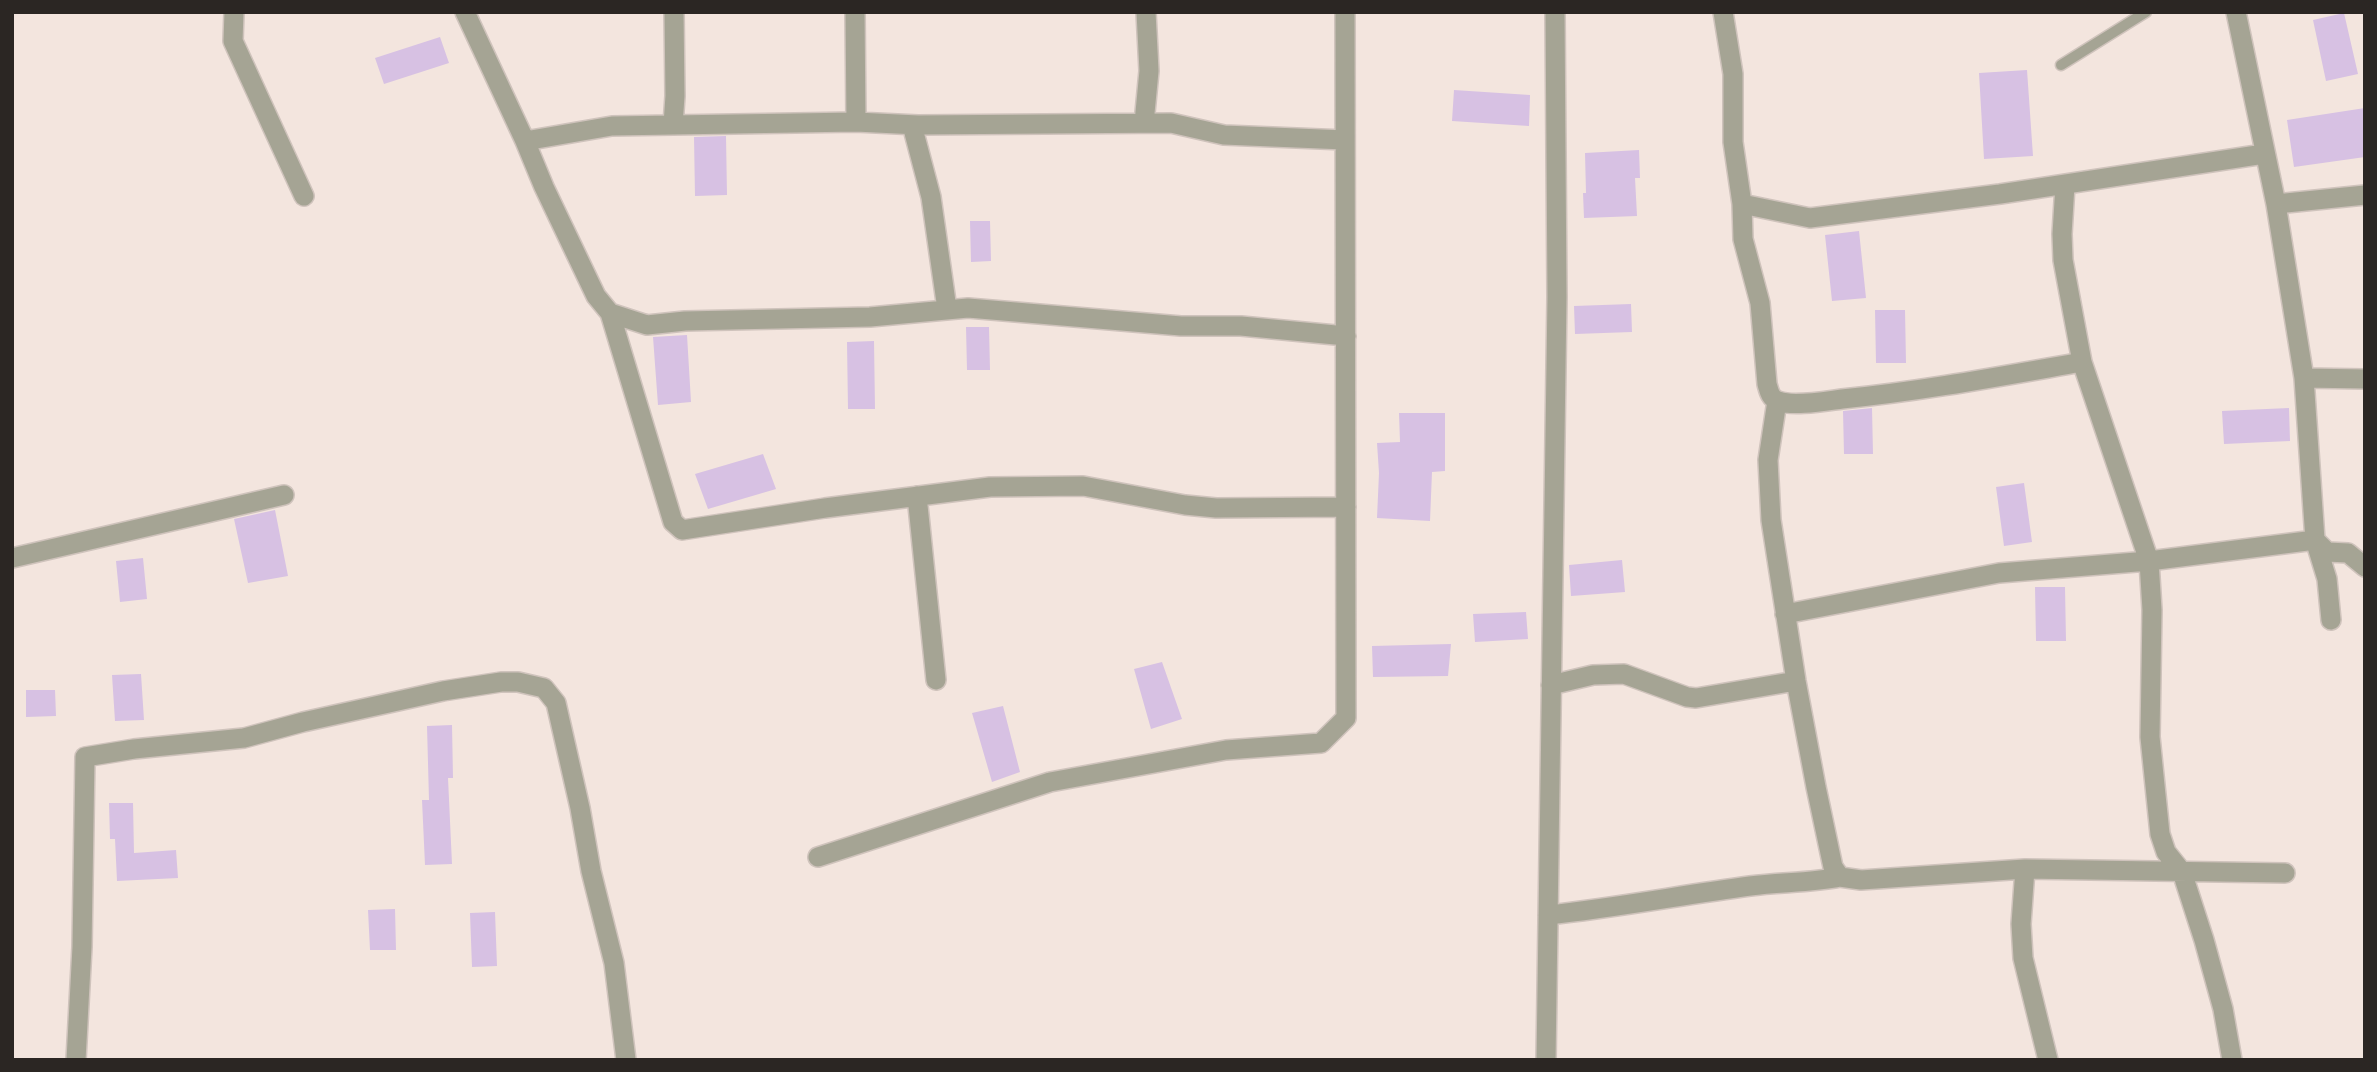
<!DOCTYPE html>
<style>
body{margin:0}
#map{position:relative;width:2377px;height:1072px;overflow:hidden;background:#f3e5de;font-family:Raleway,sans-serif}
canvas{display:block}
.frame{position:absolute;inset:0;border:14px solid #2b2623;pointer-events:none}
</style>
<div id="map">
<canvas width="2377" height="1072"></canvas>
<div class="frame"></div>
</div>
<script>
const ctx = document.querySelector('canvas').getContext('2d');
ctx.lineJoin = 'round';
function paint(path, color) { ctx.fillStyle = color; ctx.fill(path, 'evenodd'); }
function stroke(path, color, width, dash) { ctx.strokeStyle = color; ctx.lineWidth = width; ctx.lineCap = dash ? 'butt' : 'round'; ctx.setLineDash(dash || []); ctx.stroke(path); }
const building = new Path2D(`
 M2344,13L2358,74L2326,81L2313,20Z
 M440,37L449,63L384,84L375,58Z
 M2027,70L2033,156L1984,159L1979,73Z
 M1454,90L1530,95L1529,126L1452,121Z
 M2365,108V157L2294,167L2287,120Z
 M726,136L727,195L695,196L694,137Z
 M1639,150L1640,178H1635L1637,216L1584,218L1583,193H1586L1585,153Z
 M970,221H990L991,261L971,262Z
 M1859,231L1866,298L1832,301L1825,235Z
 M1631,304L1632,332L1575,334L1574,306Z
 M1875,310H1905L1906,363H1876Z
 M966,327H989L990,370H967Z
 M687,335L691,402L658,405L653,337Z
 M874,341L875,409H848L847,342Z
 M1872,408L1873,454H1844L1843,411Z
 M2289,408L2290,441L2224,444L2222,411Z
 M1399,413H1445V471L1432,472L1430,521L1377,518L1379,473L1377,443L1400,442Z
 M763,454L776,489L708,509L695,474Z
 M2024,483L2032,542L2004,546L1996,487Z
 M275,510L288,576L248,583L234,519Z
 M143,558L147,599L120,602L116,561Z
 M1622,560L1625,592L1571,596L1569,565Z
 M2035,587H2065L2066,641H2036Z
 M1526,612L1528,639L1475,642L1473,614Z
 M1451,644L1448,676L1373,677L1372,646Z
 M1162,662L1182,719L1151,729L1134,669Z
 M141,674L144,720L115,721L112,675Z
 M26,690H55L56,716L26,717Z
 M1003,706L1020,772L992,782L972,713Z
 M452,725L453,778H448L452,864L425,865L422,800H429L427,726Z
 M109,803H133L134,853L176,850L178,878L117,881L115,839H110Z
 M395,909L396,950H370L368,910Z
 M495,912L497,966L472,967L470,913Z`);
const service = new Path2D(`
 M2061,65L2146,12`);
const minor = new Path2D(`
 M234,12L233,41L304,196
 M465,12L525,141
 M674,12L675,96L673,125L612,126L525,141L544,187L596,296L610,313L647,325L685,321L870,317L968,308L1181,326H1241L1346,336
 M855,12L856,122
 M1723,12L1733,74V142L1742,204L1810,218L2000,194L2264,154
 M2236,12L2276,204L2365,195
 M1144,123L1149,71L1146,12
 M673,125L856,122L918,125L1171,123L1224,135L1345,140
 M912,125L931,197L947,309
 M2065,185L2062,234L2063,260L2082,362L2149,561L2152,610L2150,737L2160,834L2166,852L2182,872L2204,940L2223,1009L2232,1060
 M1742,204L1743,239L1760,303L1767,384C1769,391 1770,398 1778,401C1793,407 1826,401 1842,399C1923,391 2002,376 2082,362
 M2276,204L2304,378L2315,540L2327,552L2348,553L2365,567
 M610,313L673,522L682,530L825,508L990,487L1083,486L1185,505L1216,508L1346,507
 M2304,378L2365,379
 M1777,401L1768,460L1771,520L1796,681L1816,787L1833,867L1840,877L1861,880L2025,869
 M917,496L936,680
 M12,558L284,495
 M1785,614L1999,573L2149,561L2315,540L2327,579L2331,620
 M1551,685L1593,675L1624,674L1687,697L1696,698L1796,681
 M818,857L1050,782L1226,750L1321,743L1346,718L1345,12
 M1548,915C1615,908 1682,895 1750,886C1780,882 1811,883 1840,877
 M76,1060L82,947L85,757L134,749L244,738L303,722L443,691L501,682H518L544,688L556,703L580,808L591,871L614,963L626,1060
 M1546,1060L1557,297L1555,12
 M2048,1060L2023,958L2021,924L2025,869L2285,873`);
paint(building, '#d7c1e3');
stroke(service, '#cfc3bc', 13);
stroke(minor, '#cfc3bc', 22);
stroke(service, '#a5a494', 10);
stroke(minor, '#a5a494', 19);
</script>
